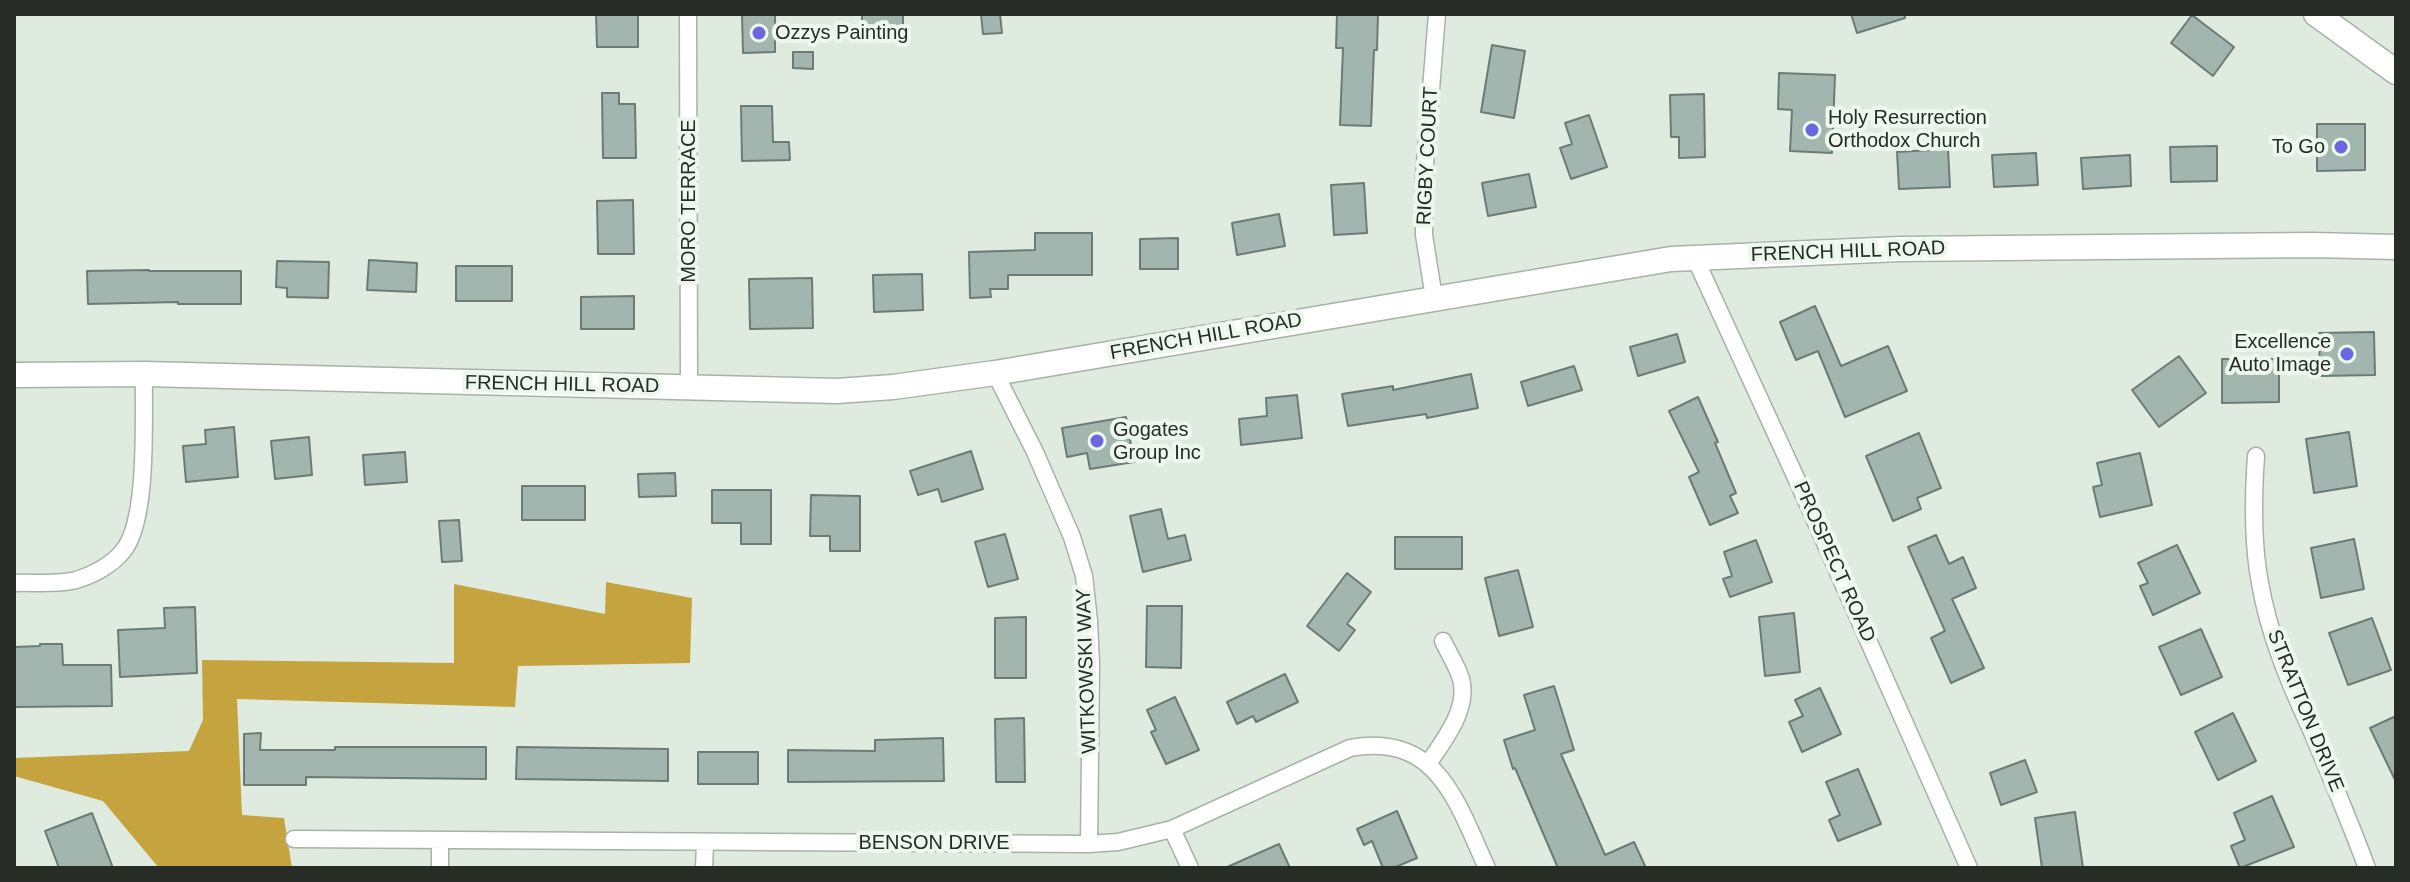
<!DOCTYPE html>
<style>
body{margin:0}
#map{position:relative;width:2410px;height:882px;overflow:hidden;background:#deebde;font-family:Helvetica,sans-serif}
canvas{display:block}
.frame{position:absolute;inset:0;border:16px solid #272c27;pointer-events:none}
</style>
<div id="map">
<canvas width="2410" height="882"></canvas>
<div class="frame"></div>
</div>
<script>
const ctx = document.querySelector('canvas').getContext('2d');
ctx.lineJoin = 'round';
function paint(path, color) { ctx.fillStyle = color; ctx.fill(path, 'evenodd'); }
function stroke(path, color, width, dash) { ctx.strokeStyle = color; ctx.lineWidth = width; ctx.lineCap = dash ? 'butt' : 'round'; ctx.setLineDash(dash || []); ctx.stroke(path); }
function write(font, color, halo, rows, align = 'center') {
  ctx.font = font + ' Helvetica,sans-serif'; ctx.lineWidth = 8; ctx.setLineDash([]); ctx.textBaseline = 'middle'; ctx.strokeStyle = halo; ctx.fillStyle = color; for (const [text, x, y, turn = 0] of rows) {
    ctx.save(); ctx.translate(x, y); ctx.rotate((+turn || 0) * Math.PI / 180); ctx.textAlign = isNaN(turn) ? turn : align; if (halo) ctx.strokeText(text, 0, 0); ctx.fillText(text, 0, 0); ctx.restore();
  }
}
const forest = new Path2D(`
 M606,582L692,598L690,663L518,666L515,707L237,699L242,815L284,818L292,868H159L103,801L14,776V758L189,751L203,720L202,660L454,663V584L605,614Z`);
const building = new Path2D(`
 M596,14H638V47H597Z
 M742,14H775V52L743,53Z
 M862,14H903V29L862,30Z
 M981,14H1000L1002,33L983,34Z
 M1337,14H1378L1377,50H1374L1371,126L1340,125L1343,48H1336Z
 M1851,14H1905V18L1857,33Z
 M2192,15L2234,47L2213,76L2171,43Z
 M1492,45L1525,51L1514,118L1481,112Z
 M793,52H813V69L793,68Z
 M1779,73L1835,75L1832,153L1790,151L1792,110L1778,109Z
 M602,93H619V104H635L636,158H603Z
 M1704,94L1705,157L1679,158V137H1671L1670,95Z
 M741,106H772L773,142H789L790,160L742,161Z
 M1589,115L1607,167L1571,179L1560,148L1572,144L1565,123Z
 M2317,124H2365V170L2317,171Z
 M2217,146V181L2171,182L2170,147Z
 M1948,149L1950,187L1899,189L1897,152Z
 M2036,153L2038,185L1994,187L1992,155Z
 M2130,155L2131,186L2083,189L2081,158Z
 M1529,174L1536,207L1488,216L1482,183Z
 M1364,183L1367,233L1334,235L1331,185Z
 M633,200L634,254H598L597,201Z
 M1279,214L1285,246L1237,255L1232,223Z
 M1035,233H1092V275H1008V289H990L991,297L970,298L969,252L1035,250Z
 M1178,238V269H1140V239Z
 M369,260L417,263L416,292L367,290Z
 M277,261L329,262L328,298L287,297V288L276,287Z
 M456,266H512V301H456Z
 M149,270V271H241V304H178V302L88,304L87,271Z
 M922,274L923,310L874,312L873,275Z
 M812,278L813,328L750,329L749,279Z
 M634,296V329H581V297Z
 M1815,306L1841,366L1888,346L1907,391L1845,417L1818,351L1796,360L1780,322Z
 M2374,332L2375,375L2320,376L2319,333Z
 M1677,334L1685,362L1638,376L1630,347Z
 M2179,356L2206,393L2159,427L2132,390Z
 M2222,359H2279V402L2222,403Z
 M1574,366L1582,390L1528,406L1521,382Z
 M1471,374L1478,408L1427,418L1426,414L1348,426L1342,394L1393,386V390Z
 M1297,395L1302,438L1241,445L1239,419L1267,416L1266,398Z
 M1698,397L1718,442L1715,443L1736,493L1730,496L1738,513L1710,525L1689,477L1699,472L1669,411Z
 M1126,417L1134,462L1090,469L1087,453L1067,457L1062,428Z
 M234,427L238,477L186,482L183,446L206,444L205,430Z
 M2349,432L2357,486L2314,493L2306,439Z
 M1919,433L1941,488L1917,498L1921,509L1893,521L1866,456Z
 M309,437L312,475L275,479L271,441Z
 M971,451L983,489L942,502L938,489L918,495L910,471Z
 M405,452L407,482L365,485L363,455Z
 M2140,453L2152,505L2100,517L2093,487L2102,485L2097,463Z
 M675,473L676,496L639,497L638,474Z
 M522,486H585V520H522Z
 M712,490H771V544H741V523H712Z
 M811,495L860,496V551H830V536H810Z
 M1161,509L1168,539L1185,535L1191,560L1143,572L1130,516Z
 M459,520L462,561L442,562L439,521Z
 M1005,534L1018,579L988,587L975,542Z
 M1936,535L1949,564L1963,557L1976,588L1952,599L1984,668L1951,683L1931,638L1945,631L1908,547Z
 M1395,537H1462V569H1395Z
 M2354,539L2364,589L2321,598L2311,548Z
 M1756,540L1772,582L1730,597L1723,579L1732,576L1724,552Z
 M2177,545L2200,593L2153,615L2140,586L2148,583L2138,563Z
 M1518,570L1533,627L1499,636L1485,578Z
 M1347,573L1371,592L1347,624L1355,630L1339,651L1307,626Z
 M1147,606H1182L1181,668L1146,667Z
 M195,607L197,673L120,677L118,630L165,628L164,608Z
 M1794,613L1800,672L1765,676L1759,617Z
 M1026,617V678H995V618Z
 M2372,618L2391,670L2348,685L2329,633Z
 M2201,629L2222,677L2181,695L2159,647Z
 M40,644H62L63,665H111L112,706L14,707V647L40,646Z
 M1285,674L1298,702L1256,722L1253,716L1237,724L1227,702Z
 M1554,686L1574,750L1561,754L1605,855L1634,842L1646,868H1558L1515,768L1513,769L1504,740L1535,730L1524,695Z
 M1820,688L1841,734L1802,752L1789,722L1803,716L1795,700Z
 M1175,697L1199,750L1166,764L1151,732L1156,730L1147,710Z
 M2233,713L2256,761L2218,780L2195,732Z
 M2396,716V782L2370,728Z
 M1024,718L1025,782H996L995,719Z
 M261,733L260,750H335V747H486V779L306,777V785H244V734Z
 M943,738L944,781L788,782V750L875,751V740Z
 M517,747L668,749V781L516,779Z
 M698,752H758V784H698Z
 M2025,760L2037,792L2001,805L1990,773Z
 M1858,769L1881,824L1838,841L1829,820L1840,815L1826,782Z
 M2272,796L2294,847L2240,868L2231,846L2245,840L2234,813Z
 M1397,811L1417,858L1393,868H1383L1372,841L1364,845L1357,829Z
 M2075,812L2083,868H2042L2035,818Z
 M92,813L113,868H59L45,831Z
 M1279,844L1290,868H1225Z`);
const street = new Path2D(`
 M688,14L689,388
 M1695,258L1802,491L1969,868
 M1434,298L1424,235V177L1437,14
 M995,373L1035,452L1072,537L1084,576L1089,621L1091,664L1089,844
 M2256,456C2253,498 2252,541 2260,583C2269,636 2290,684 2312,732C2331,777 2350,822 2367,868
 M14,583C33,582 57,585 76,580C93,575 112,565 123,551C149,520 143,416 144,374
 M1428,764C1444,740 1471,707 1460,676C1456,664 1448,652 1443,641
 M1172,829L1190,868
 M294,839L1089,844L1118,842L1172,829L1350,748C1438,732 1457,803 1487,868
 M440,868V841
 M704,868L705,843`);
const secondary = new Path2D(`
 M2316,14L2396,72
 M14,375L144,374L837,391L893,387L995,373L1671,259L1900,249L2313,245L2396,247`);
const markers = [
 [759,33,8,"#6c67e1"],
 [1812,130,8,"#6c67e1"],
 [2341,147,8,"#6c67e1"],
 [2347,354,8,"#6c67e1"],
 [1097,441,8,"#6c67e1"]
];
const poiNames = [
 ["Ozzys Painting",775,33],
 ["Holy Resurrection",1828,118],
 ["Orthodox Church",1828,141],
 ["To Go",2325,147,"right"],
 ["Excellence",2331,342,"right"],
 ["Auto Image",2331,365,"right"],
 ["Gogates",1113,430],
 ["Group Inc",1113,453]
];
const streetNames = [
 ["RIGBY COURT",1428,156,-87],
 ["MORO TERRACE",689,201,-90],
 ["FRENCH HILL ROAD",1848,252,-2],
 ["FRENCH HILL ROAD",1206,337,-10],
 ["FRENCH HILL ROAD",562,385,1],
 ["PROSPECT ROAD",1834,562,66],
 ["WITKOWSKI WAY",1087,671,-92],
 ["STRATTON DRIVE",2305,711,68],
 ["BENSON DRIVE",934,843]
];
paint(forest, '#c5a33e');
paint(building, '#a2b5ae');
stroke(building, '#6b7c76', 2);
stroke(street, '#a7b3a7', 19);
stroke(secondary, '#a7b3a7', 27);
stroke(street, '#fff', 16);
stroke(secondary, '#fff', 24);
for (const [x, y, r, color] of markers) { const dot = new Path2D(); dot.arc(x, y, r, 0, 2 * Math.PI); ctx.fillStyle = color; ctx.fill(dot); stroke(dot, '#ebf8eb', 3); }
write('20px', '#272c27', '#ebf8eb', poiNames, 'left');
write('20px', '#272c27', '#ebf8eb', streetNames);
</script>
